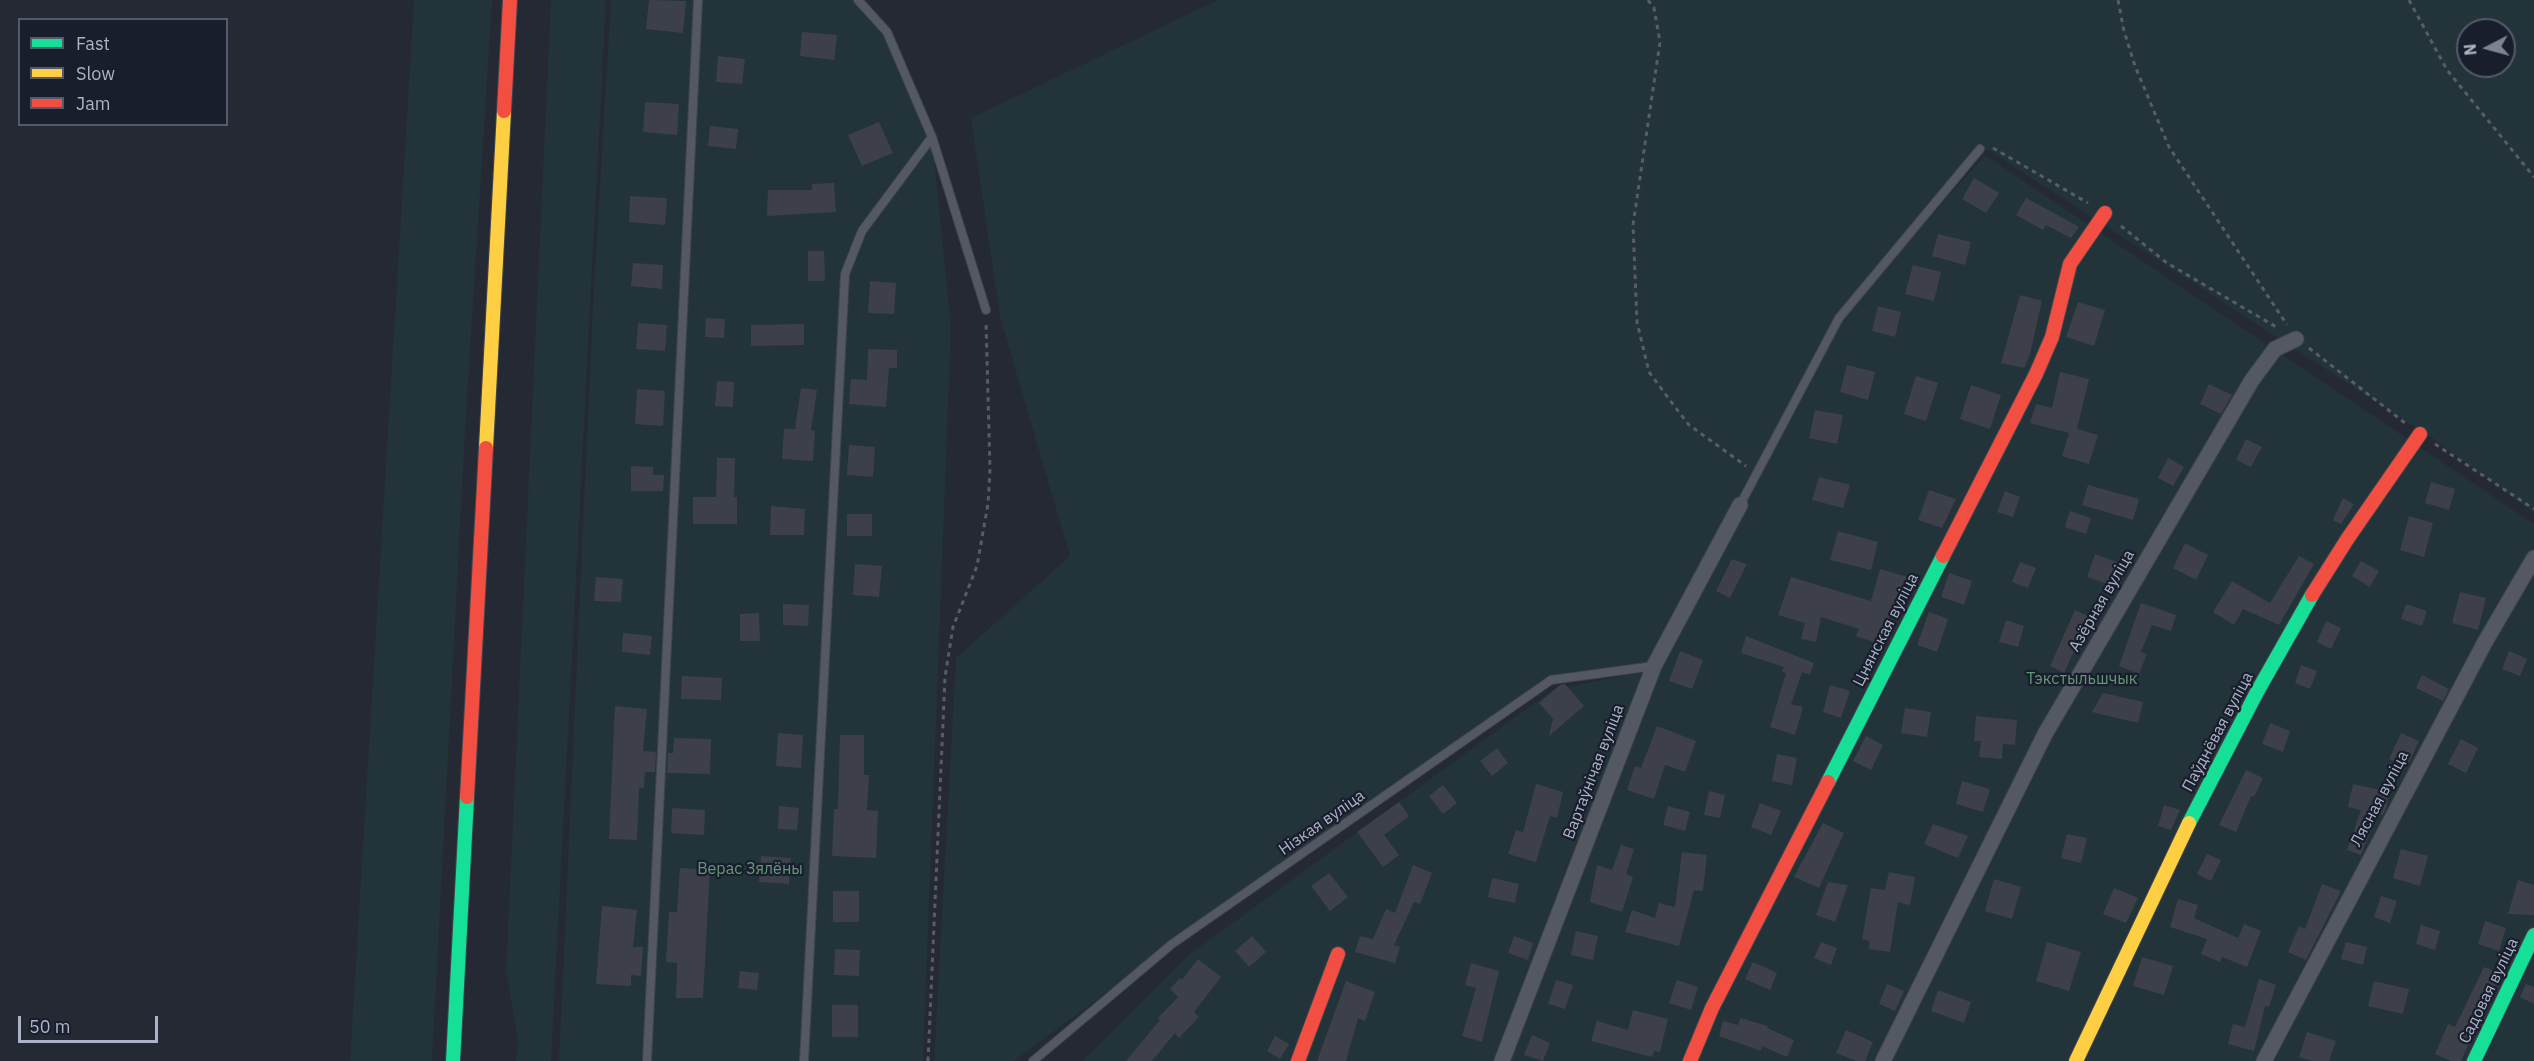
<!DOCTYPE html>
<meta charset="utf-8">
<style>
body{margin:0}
#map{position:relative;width:2534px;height:1061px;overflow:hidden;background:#252933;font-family:"IBM Plex Sans",sans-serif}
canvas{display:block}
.legend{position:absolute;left:18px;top:18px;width:210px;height:108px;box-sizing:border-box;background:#191e2d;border:2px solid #545a6a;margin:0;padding:8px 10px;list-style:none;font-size:18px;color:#adb3c6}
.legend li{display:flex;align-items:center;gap:12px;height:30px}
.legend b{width:30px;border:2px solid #545a6a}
.north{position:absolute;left:2456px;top:18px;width:60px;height:60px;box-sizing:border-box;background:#191e2d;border:2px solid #545a6a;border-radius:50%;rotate:264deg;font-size:16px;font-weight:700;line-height:24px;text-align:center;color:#adb3c6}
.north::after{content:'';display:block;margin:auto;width:21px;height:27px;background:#7d8393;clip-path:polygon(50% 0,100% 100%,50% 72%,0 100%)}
.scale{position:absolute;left:18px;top:1016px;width:140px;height:27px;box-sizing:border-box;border:3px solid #adb3c6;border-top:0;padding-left:8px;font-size:18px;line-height:21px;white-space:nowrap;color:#adb3c6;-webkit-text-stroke:4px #191e2d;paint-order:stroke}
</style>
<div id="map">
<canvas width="2534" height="1061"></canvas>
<ul class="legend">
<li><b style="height:8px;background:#16e098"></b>Fast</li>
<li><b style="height:8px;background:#ffcf43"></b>Slow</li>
<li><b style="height:8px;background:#f24e42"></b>Jam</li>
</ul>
<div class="north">N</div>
<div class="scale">50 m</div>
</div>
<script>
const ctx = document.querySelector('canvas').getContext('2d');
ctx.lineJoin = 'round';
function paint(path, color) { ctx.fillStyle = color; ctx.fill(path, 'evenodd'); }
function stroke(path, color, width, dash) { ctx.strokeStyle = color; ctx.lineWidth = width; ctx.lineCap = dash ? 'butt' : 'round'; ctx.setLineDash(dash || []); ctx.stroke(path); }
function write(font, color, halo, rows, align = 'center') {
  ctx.font = font + ' "IBM Plex Sans",sans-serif'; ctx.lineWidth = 4.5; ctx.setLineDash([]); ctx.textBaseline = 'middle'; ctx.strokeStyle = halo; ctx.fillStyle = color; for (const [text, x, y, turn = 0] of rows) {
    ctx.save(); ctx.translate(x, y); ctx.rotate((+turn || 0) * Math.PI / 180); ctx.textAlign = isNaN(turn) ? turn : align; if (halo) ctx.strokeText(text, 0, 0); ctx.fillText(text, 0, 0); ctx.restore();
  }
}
const green = new Path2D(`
 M414,0H492L465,431L432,1061H350Z
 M551,0H606L551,1061H516L518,1040L506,972Z
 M611,0H858L887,32L932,137L951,327L923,1061H559L593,304Z
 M1218,0H2534V513L2432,438L1990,151L1980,149L1858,298L1985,155L2534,524V1061H1082L1190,954L1554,689L1660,669L1654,666L1551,681L1172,944L1014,1061H934L956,658L1070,556L1000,317L971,118ZM2468,30H2504V66H2468Z`);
const building = new Path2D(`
 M649,0L686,1L683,33L646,29Z
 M802,32L837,35L834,60L800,56Z
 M718,56L745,59L742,84L716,82Z
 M645,102L679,104L677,135L643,132Z
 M879,122L893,153L862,166L848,135Z
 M710,126L738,129L736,149L708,146Z
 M1974,178L1999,193L1986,213L1962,199Z
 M834,183L836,212L767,216L768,190H812V184Z
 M630,196L667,198L665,225L629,222Z
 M2026,198L2079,227L2071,238L2046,225L2043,230L2016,215Z
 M1938,234L1971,242L1965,265L1932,256Z
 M808,251H824L825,281H808Z
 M633,263L663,265L662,289L631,286Z
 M1913,265L1941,272L1934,301L1905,294Z
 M870,281L896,283L894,314L868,313Z
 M2020,295L2042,301L2030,354L2024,368L2001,363Z
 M2078,302L2105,310L2094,346L2066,337Z
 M1878,306L1901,312L1895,337L1872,331Z
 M706,318L725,319L724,338L705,337Z
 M638,323L667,325L665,351L636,349Z
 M804,324V345L751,346V325Z
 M868,349L897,350V368H889L886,407L849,404L851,379L867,380Z
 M1847,365L1875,372L1868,400L1840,392Z
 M2060,372L2089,379L2077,429L2098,435L2089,464L2062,456L2069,433L2030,423L2036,404L2052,408Z
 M1916,376L1938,383L1926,421L1904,414Z
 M717,381L734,382L733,407L715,406Z
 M2209,384L2232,395L2221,414L2200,404Z
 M1971,385L2001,395L1990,429L1960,419Z
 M801,388L817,390L811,430L815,431L813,461L782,459L784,429H795Z
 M637,389L665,391L663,426L635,424Z
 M1815,410L1843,415L1837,444L1809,438Z
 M2246,439L2262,447L2251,467L2236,460Z
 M849,445L875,447L873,477L847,475Z
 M717,458H735L734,497H737V524H693V497H716Z
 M2168,458L2184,467L2173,486L2158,478Z
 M631,466L653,467V475H664L663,491H631Z
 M1819,477L1850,485L1843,508L1812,500Z
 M2431,482L2455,489L2449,510L2425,503Z
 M2088,485L2139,499L2133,520L2082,505Z
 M1929,490L1956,499L1942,528L1918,520Z
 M2005,491L2020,497L2013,517L1997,512Z
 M2343,498L2354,504L2341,524L2333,520Z
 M771,506L805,509L804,535H770Z
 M2070,511L2091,518L2086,534L2065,527Z
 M847,514H872V536H847Z
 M2409,516L2433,523L2424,557L2400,550Z
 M1838,531L1878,542L1871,570L1830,560Z
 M2185,543L2208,555L2196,580L2173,568Z
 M2095,554L2127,566L2119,588L2087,577Z
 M2299,556L2314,564L2279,625L2243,609L2234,625L2213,612L2232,581L2270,603Z
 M1732,559L1747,564L1730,598L1716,591Z
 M2361,561L2379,571L2370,587L2352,576Z
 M2020,562L2036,568L2028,588L2012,582Z
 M855,564L882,566L879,597L853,595Z
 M1880,569L1915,579L1906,600L1897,597L1880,644L1856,636L1859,629L1821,617L1816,642L1801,639L1805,623L1778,615L1791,577L1871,601Z
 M1949,573L1972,581L1964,605L1941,597Z
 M596,577L623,579L621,602L594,601Z
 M2460,592L2486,598L2478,630L2452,623Z
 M2141,603L2176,615L2171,631L2152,625L2141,652L2147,654L2139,674L2119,666Z
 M783,604L809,605L808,626L783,625Z
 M2406,604L2427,611L2422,626L2401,619Z
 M2075,610L2090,617L2064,673L2050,666Z
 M1929,612L1948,619L1937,652L1917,645Z
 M759,613L760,641H740V614Z
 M2006,620L2024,626L2018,647L1999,642Z
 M2326,621L2341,628L2331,649L2317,642Z
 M623,633L652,636L650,655L622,652Z
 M1746,636L1814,663L1810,675L1802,672L1791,704L1803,707L1795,735L1770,727L1786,673L1782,672L1784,667L1741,653Z
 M1680,651L1703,660L1692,689L1669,681Z
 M2509,651L2527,659L2520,676L2502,669Z
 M2301,665L2317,671L2310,689L2295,683Z
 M2422,675L2449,689L2443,701L2416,688Z
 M682,676L722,678L721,700L681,699Z
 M1565,684L1584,706L1549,736L1553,719L1539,703L1560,685Z
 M1830,685L1850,691L1841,718L1823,712Z
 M2103,693L2143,702L2138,723L2092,712Z
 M615,706L647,709L643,751L656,752L655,772H645L644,788H639L637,840L609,839Z
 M1905,708L1931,712L1927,737L1901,733Z
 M1976,716L2017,720L2015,745L2003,744L2002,759L1979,757L1981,741H1974Z
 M2270,723L2290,731L2283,752L2262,744Z
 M1657,726L1696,741L1685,772L1665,765L1654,799L1627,790L1635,766L1641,768Z
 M778,733L803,735L801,768L776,766Z
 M2401,733L2419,741L2407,767L2389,759Z
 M840,735H864V775H869L867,810L878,811L876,858L832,856L834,809H838Z
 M1866,736L1883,745L1871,770L1853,761Z
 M674,738L711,739L710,774L667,773L668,753H673Z
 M2461,739L2478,748L2466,773L2448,764Z
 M1497,748L1508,763L1492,776L1480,761Z
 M1777,754L1797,758L1792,785L1772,781Z
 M2246,770L2263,778L2254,797L2251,796L2236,832L2219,825Z
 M1962,781L1990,789L1983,812L1956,804Z
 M1536,784L1563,792L1557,818L1550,816L1536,862L1508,854L1516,830L1523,832Z
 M2353,784L2389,792L2386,809L2383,815L2377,814L2361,855L2347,850L2361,810L2348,807Z
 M1443,785L1457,803L1443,814L1429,796Z
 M1709,791L1725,795L1720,818L1704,815Z
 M1399,802L1409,816L1384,835L1399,855L1383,867L1357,832Z
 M1760,803L1781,811L1771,835L1751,827Z
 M2164,805L2180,810L2171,830L2158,826Z
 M779,806L799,808L797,830L778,829Z
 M1668,806L1690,812L1685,831L1663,825Z
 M672,808L705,810L704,835L671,833Z
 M1823,823L1844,833L1819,888L1794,877Z
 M1933,824L1968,836L1958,858L1924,844Z
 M2067,834L2087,838L2081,863L2061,858Z
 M1621,845L1634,849L1626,874L1633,877L1622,912L1590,902L1597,865L1612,870Z
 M2401,849L2428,856L2420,886L2393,878Z
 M1682,852L1707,855L1703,891L1694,890L1679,946L1625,932L1632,910L1655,918L1659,903L1675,907Z
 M2207,854L2221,860L2211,881L2197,874Z
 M761,856L791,858L789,884L759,882Z
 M1413,865L1432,873L1420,904L1414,902L1394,945L1400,947L1395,963L1355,952L1360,936L1373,939L1386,909L1395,913Z
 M680,868L710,870L703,998H676L677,963L666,962L669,912H677Z
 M1889,872L1915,877L1910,905L1898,902L1890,952L1869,949L1870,941L1862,939L1871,888L1885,890Z
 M1329,873L1348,897L1330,911L1311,886Z
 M1492,878L1519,884L1515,903L1488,897Z
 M1994,879L2021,887L2012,919L1985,911Z
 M2518,880L2534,885V915L2508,914Z
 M1828,882L1848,885L1835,922L1816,915Z
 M2322,884L2341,891L2306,960L2288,952L2299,926L2305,929Z
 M2114,888L2138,898L2126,923L2103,914Z
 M833,891H859V922H833Z
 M2381,896L2397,901L2390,923L2374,917Z
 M2178,899L2198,905L2194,918L2238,938L2244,924L2261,931L2247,967L2222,957L2220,962L2201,954L2207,939L2170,927Z
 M602,906L637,910L633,947H643L641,976L631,975V986L596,984Z
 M2485,921L2506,928L2499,951L2478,944Z
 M2421,925L2440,931L2435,950L2416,944Z
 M1576,931L1598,936L1593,960L1571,955Z
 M1252,936L1266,952L1249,967L1235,951Z
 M1514,936L1533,943L1528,960L1508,953Z
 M1821,942L1837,948L1831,965L1814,958Z
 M2047,942L2081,952L2069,991L2036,981Z
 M2346,942L2367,947L2363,965L2341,959Z
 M835,949L860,950L859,976L834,975Z
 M2142,957L2173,966L2164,995L2133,986Z
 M1198,959L1221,977L1194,1012L1199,1017L1179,1038L1175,1033L1152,1061H1126L1160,1020L1158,1018L1178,997L1170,989L1180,978L1182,980Z
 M1753,962L1777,973L1770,990L1745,979Z
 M1471,963L1499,971L1482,1042L1462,1036L1476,988L1465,985Z
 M2484,967L2501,973L2461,1061H2451L2435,1054L2448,1024L2455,1027Z
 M740,971L759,973L757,990L738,988Z
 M2259,979L2276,985L2269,1007L2265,1006L2254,1051L2228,1044L2233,1024L2245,1027Z
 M1556,980L1573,985L1565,1009L1548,1004Z
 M1677,980L1698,987L1691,1010L1669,1003Z
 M1346,981L1375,992L1365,1021L1358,1018L1346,1061H1317Z
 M2374,981L2409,989L2403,1014L2368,1006Z
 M1887,984L1904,991L1895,1011L1879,1004Z
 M2526,984L2534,987V1004L2520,997Z
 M1938,990L1971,1002L1964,1023L1931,1011Z
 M832,1005H858V1037H832Z
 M1633,1010L1668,1019L1660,1052L1654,1051L1652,1057L1591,1041L1597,1021L1628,1030Z
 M1740,1018L1768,1026L1767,1028L1794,1040L1787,1057L1762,1046L1761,1051L1719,1036L1723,1021L1738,1025Z
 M1846,1030L1873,1042L1865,1061H1856L1836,1053Z
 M2307,1032L2336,1041L2329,1061H2312L2299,1057Z
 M1532,1035L1550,1043L1543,1061L1524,1055Z
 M1275,1036L1289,1044L1280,1059L1267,1051Z`);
const path = new Path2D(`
 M1648,0L1654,8L1660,42L1633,225L1637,322L1649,372L1675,407L1689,425L1746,466
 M2118,0L2124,31L2135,66L2169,147L2287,325
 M2409,0L2447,70L2534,177
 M1993,148L2088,203
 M2121,226L2167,263L2278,328
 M2309,348L2405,423
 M2435,444L2534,509
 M928,1061L945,677L953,627L977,566L988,504L990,469L986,322`);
const lane = new Path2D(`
 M858,0L887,32L932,137L986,310
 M1740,505L1839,318L1980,149
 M647,1061L698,0
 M804,1061L845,274L862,231L932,137
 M1033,1061L1172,944L1551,680L1654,666`);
const street = new Path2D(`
 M1502,1061L1654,666L1740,505
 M1883,1061L2045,734L2252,380L2275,349L2296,339
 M2264,1061L2485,642L2534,558`);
const fast = new Path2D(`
 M1828,782L1943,556
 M2189,823L2257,692L2312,595
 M453,1061L467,797
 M2474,1061L2534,935`);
const slow = new Path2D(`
 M486,448L504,111
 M2076,1061L2189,823`);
const jam = new Path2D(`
 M504,111L510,0
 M1943,556L2036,374L2052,337L2070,264L2105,213
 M2312,595L2348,538L2420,434
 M467,797L486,448
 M1298,1061L1338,954
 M1690,1061L1712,1008L1828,782`);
const streetNames = [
 ["Азёрная вуліца",2102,601,-60],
 ["Цнянская вуліца",1886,630,-63],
 ["Паўднёвая вуліца",2218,732,-62],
 ["Вартаўнічая вуліца",1594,772,-69],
 ["Лясная вуліца",2380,799,-62],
 ["Нізкая вуліца",1322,823,-35],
 ["Садовая вуліца",2489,991,-64]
];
const parkNames = [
 ["Тэкстыльшчык",2082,679],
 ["Верас Зялёны",750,869]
];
paint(green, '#223339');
paint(building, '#3d4049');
stroke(lane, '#40444c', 10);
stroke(street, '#40444c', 17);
stroke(fast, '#40444c', 16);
stroke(slow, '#40444c', 16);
stroke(jam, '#40444c', 16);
stroke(path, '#585c65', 3, [4.5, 4.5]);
stroke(lane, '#545862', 8);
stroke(street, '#545862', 15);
stroke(fast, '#16e098', 14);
stroke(slow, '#ffcf43', 14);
stroke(jam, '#f24e42', 14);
write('16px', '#adb3c6', '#191e2d', streetNames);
write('16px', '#649776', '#191e2d', parkNames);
</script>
